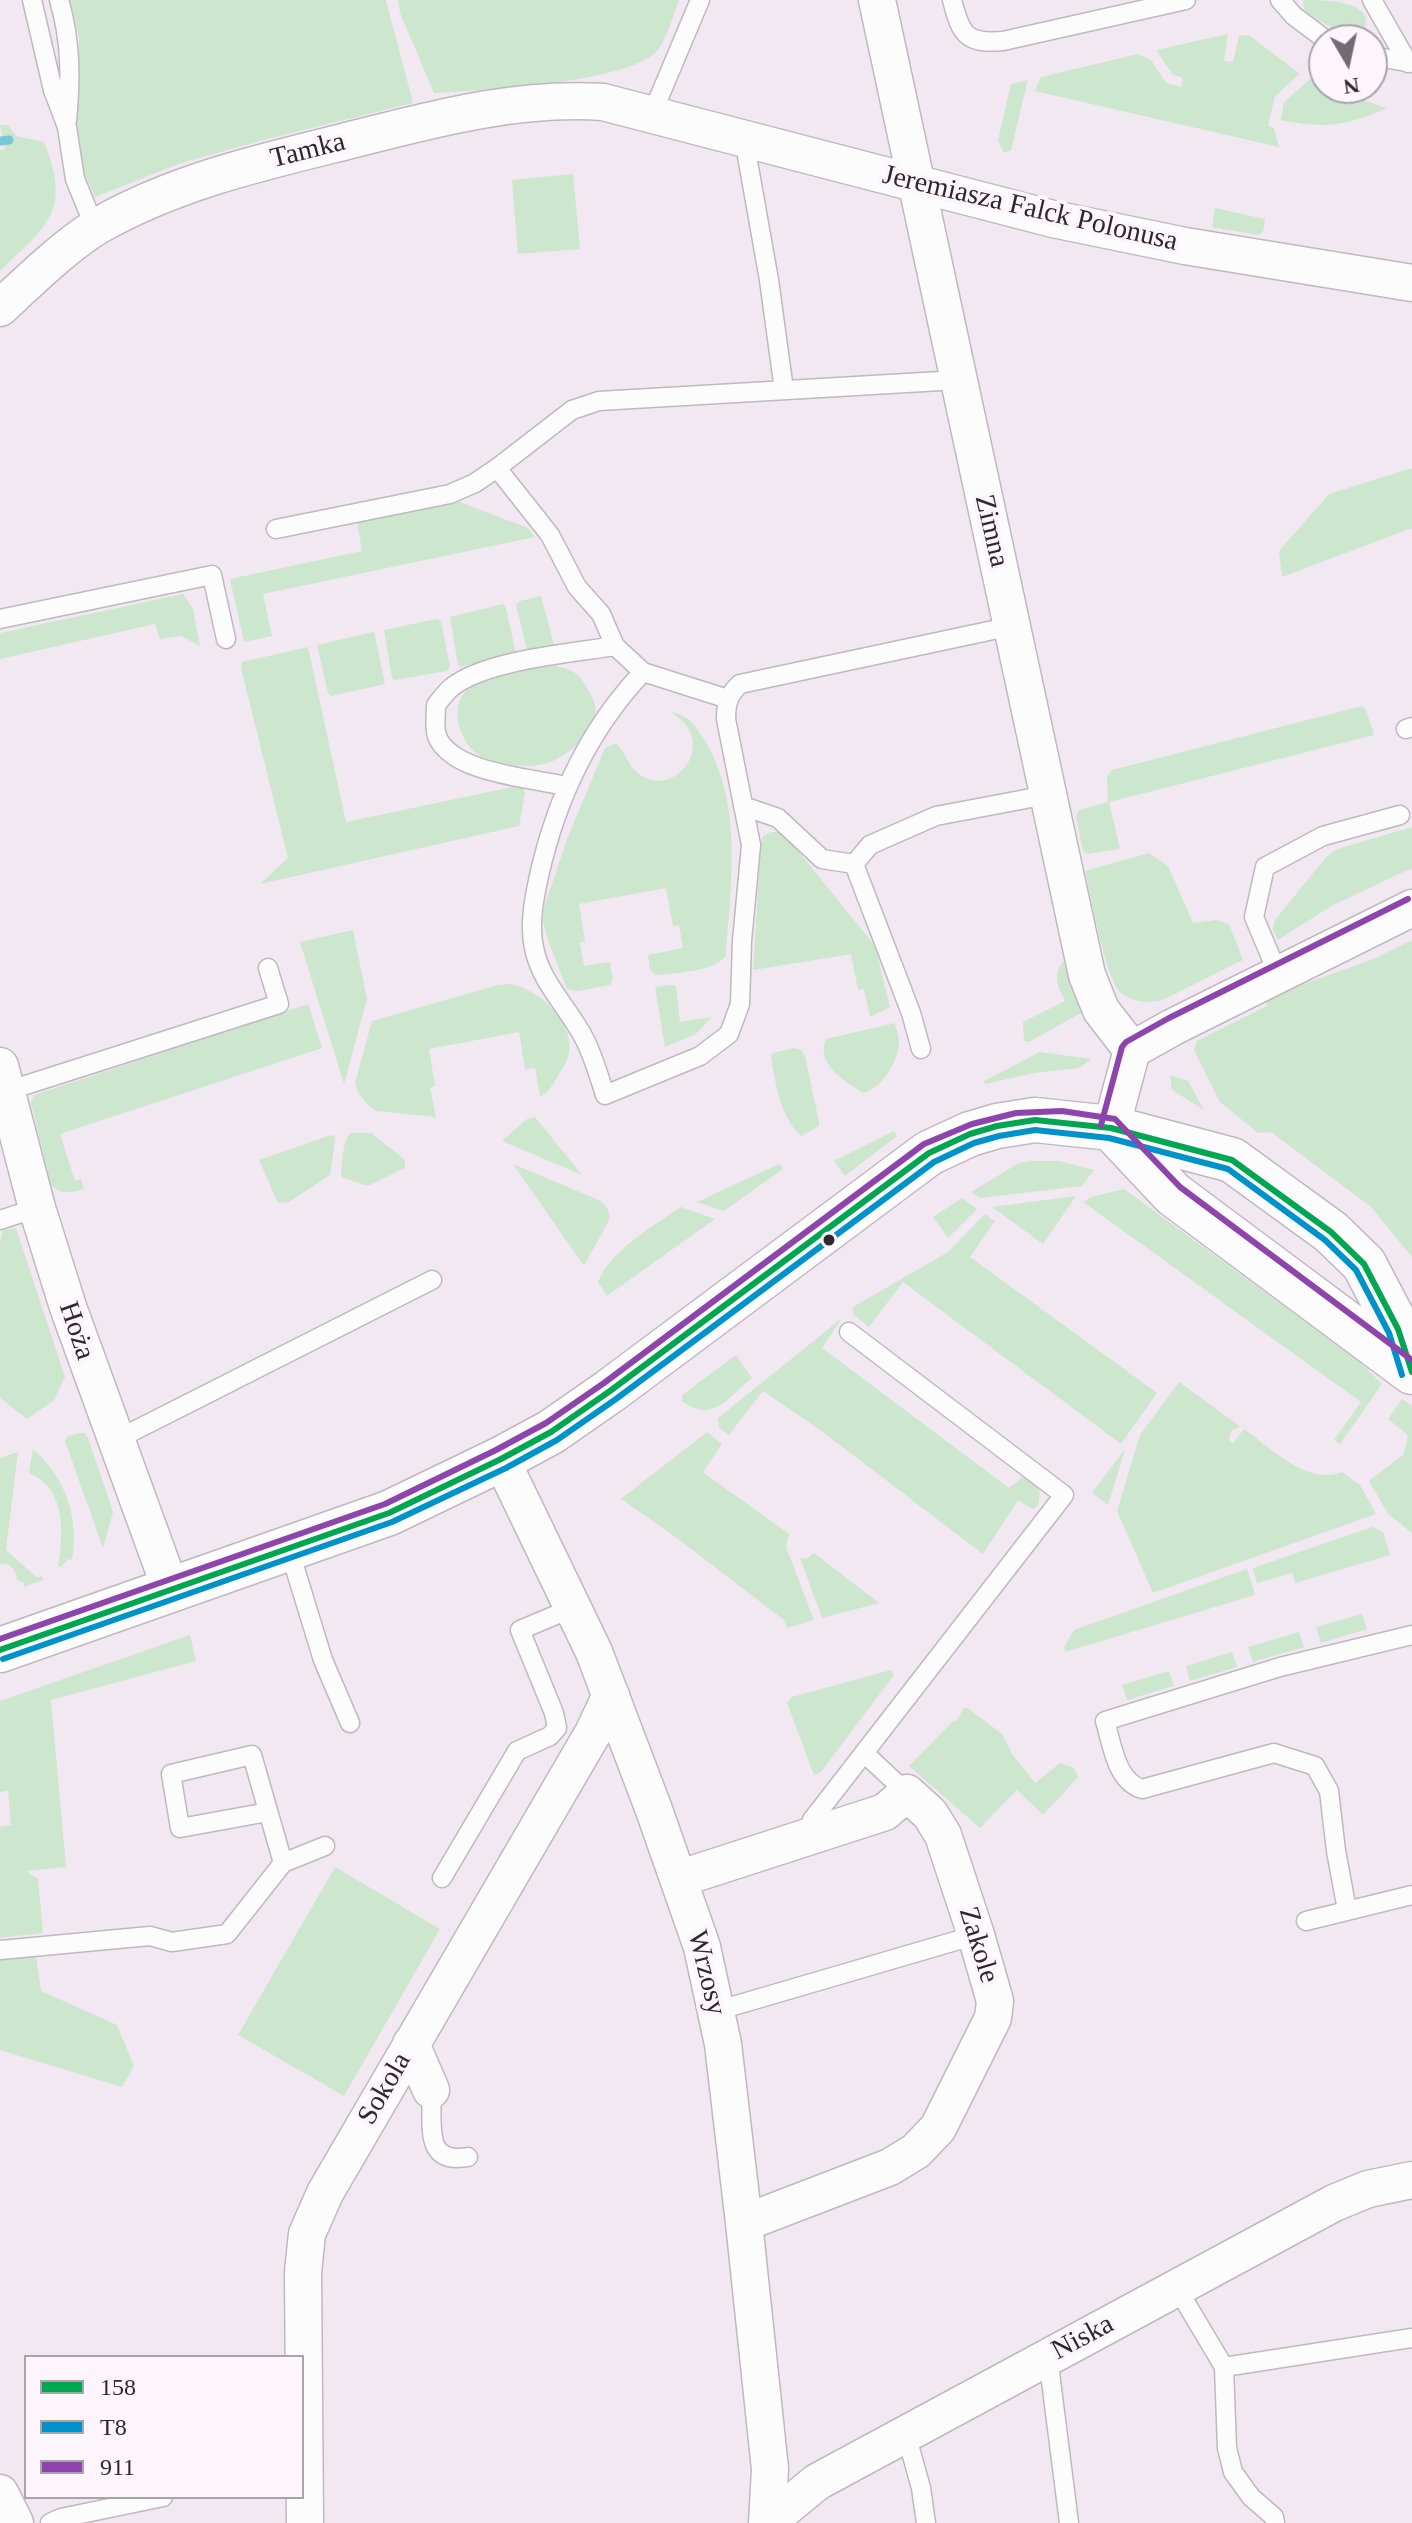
<!DOCTYPE html>
<meta charset="utf-8">
<style>
body{margin:0}
#map{position:relative;width:1412px;height:2523px;overflow:hidden;background:#f2e8f2;font-family:Georgia,serif}
canvas{display:block}
.legend{position:absolute;left:24px;top:2355px;width:280px;height:144px;box-sizing:border-box;background:#fdf5fc;border:2px solid #aba3aa;margin:0;padding:10px 14px;list-style:none;font-size:24px;color:#2f272e}
.legend li{display:flex;align-items:center;gap:16px;height:40px}
.legend b{width:40px;border:2px solid #aba3aa}
.north{position:absolute;left:1308px;top:24px;width:80px;height:80px;box-sizing:border-box;background:#fdf5fc;border:2px solid #aba3aa;border-radius:50%;rotate:171deg;font-size:22px;font-weight:700;line-height:32px;text-align:center;color:#2f272e}
.north::after{content:'';display:block;margin:auto;width:28px;height:36px;background:#736b73;clip-path:polygon(50% 0,100% 100%,50% 72%,0 100%)}
</style>
<div id="map">
<canvas width="1412" height="2523"></canvas>
<ul class="legend">
<li><b style="height:10px;background:#00a651"></b>158</li>
<li><b style="height:10px;background:#0093cb"></b>T8</li>
<li><b style="height:10px;background:#8e44ad"></b>911</li>
</ul>
<div class="north">N</div>
</div>
<script>
const ctx = document.querySelector('canvas').getContext('2d');
ctx.lineJoin = 'round';
function paint(path, color) { ctx.fillStyle = color; ctx.fill(path, 'evenodd'); }
function stroke(path, color, width, dash) { ctx.strokeStyle = color; ctx.lineWidth = width; ctx.lineCap = dash ? 'butt' : 'round'; ctx.setLineDash(dash || []); ctx.stroke(path); }
function write(font, color, halo, rows, align = 'center') {
  ctx.font = font + ' Georgia,serif'; ctx.lineWidth = 8; ctx.setLineDash([]); ctx.textBaseline = 'middle'; ctx.strokeStyle = halo; ctx.fillStyle = color; for (const [text, x, y, turn = 0] of rows) {
    ctx.save(); ctx.translate(x, y); ctx.rotate((+turn || 0) * Math.PI / 180); ctx.textAlign = isNaN(turn) ? turn : align; if (halo) ctx.strokeText(text, 0, 0); ctx.fillText(text, 0, 0); ctx.restore();
  }
}
const green = new Path2D(`
 M70,0H386L413,103L275,137L181,163L95,197L84,172L74,113L79,73V38Z
 M398,0H679C674,13 666,41 657,51C628,83 480,90 434,93L400,13Z
 M1303,0C1325,0 1377,0 1364,31L1352,39L1309,15L1304,9Z
 M1228,34L1224,61L1233,62L1239,36L1249,35L1300,74L1275,96L1268,126L1274,128L1279,147L1035,91L1041,77L1138,54L1151,60L1166,83L1181,87L1183,78L1173,75L1156,50Z
 M1310,79L1324,88L1387,108C1348,126 1322,129 1281,120L1284,102Z
 M1028,80L1011,150L1004,153L998,140L1011,84Z
 M0,125H8L16,136L44,142C72,211 47,226 0,271V150L5,149Z
 M573,174L580,249L518,254L512,180Z
 M1215,208L1265,219L1263,232L1258,235L1212,227Z
 M1412,468V528L1282,577L1279,551L1329,494Z
 M457,501L528,528L535,537L263,594L272,636L244,642L230,579L362,551L357,522Z
 M183,594L193,609L200,646L181,636L160,639L155,624L0,659V633Z
 M541,596L554,645L528,653L516,605L520,601Z
 M503,604L506,608L516,654L461,667L458,665L450,617Z
 M436,619L441,621L450,667L447,671L395,680L392,678L384,630Z
 M374,632L385,684L331,696L328,693L317,645Z
 M308,647L346,822L517,786L523,787L525,793L519,826L260,884L288,858L241,668L242,662Z
 M554,666C571,668 579,673 587,688C590,693 594,699 595,705C600,729 569,756 548,763C538,766 523,767 512,765C501,763 487,762 477,754C459,741 449,706 467,690C488,670 528,670 554,666Z
 M1362,706L1366,710L1374,735L1109,802L1120,849L1087,854L1083,851L1076,817L1079,810L1108,802L1107,776L1112,770Z
 M669,712C686,714 693,722 702,736C744,801 731,882 726,955C717,972 673,973 655,975L650,970L648,955L683,948L679,925L673,926L666,888L579,904L585,941L580,943L584,966L610,962L613,979L610,985L578,991L567,989L549,943L543,921L544,908L567,839L605,748L616,743C626,752 627,765 638,773C676,803 722,738 669,712Z
 M1412,827V868L1333,905L1278,940L1273,930L1275,920L1326,857L1337,849Z
 M771,832H778L786,836L875,946L890,1007L870,1017L864,989L858,990L851,954L753,970L761,842L763,836Z
 M1149,853L1168,866L1193,923L1216,920L1229,924L1243,960L1163,1000C1149,1003 1133,1003 1121,993C1105,978 1091,895 1085,871Z
 M353,930L367,999L344,1084L300,942Z
 M1412,940V1257L1371,1207L1271,1132L1258,1133L1220,1102L1194,1050L1197,1041L1267,1006L1264,998L1371,960Z
 M1063,961L1081,1013L1029,1042L1024,1041L1023,1022L1065,1001C1058,986 1052,977 1063,961Z
 M511,984C540,990 578,1024 568,1057C567,1062 562,1069 559,1074C553,1084 550,1091 540,1097L535,1068L525,1069L519,1032L429,1049L435,1086L430,1088L436,1117L376,1111C365,1104 358,1095 355,1083L372,1021L498,985Z
 M672,985L676,986L680,1022L712,1017L696,1034L665,1047L655,987Z
 M308,1004L322,1048L60,1134L75,1181L81,1179L84,1189C72,1193 61,1195 51,1185L31,1103L34,1095Z
 M895,1023C896,1029 899,1036 899,1042C899,1060 881,1090 863,1093C845,1081 815,1065 826,1039Z
 M795,1048L801,1050L805,1056L819,1122V1126L801,1136C780,1116 776,1085 771,1058L772,1053Z
 M1040,1052L1092,1059L1079,1068L1034,1073L985,1084L984,1081Z
 M1170,1075L1188,1081L1204,1110L1172,1090Z
 M535,1117L582,1175L502,1141L527,1119Z
 M894,1131L897,1136L845,1176L834,1161Z
 M350,1133H371L405,1160V1168L370,1185H364L344,1178L341,1176C342,1163 342,1144 350,1133Z
 M331,1135L336,1137L335,1141L330,1175L289,1202L278,1203L259,1160Z
 M1032,1161H1059L1094,1170L1082,1186L980,1198L971,1192L1019,1163Z
 M513,1164L601,1201C607,1207 610,1211 609,1220L584,1266Z
 M779,1164L783,1169L724,1211L697,1202Z
 M1124,1189L1360,1362L1382,1384L1340,1444L1334,1440L1361,1402L1083,1202L1091,1197Z
 M1076,1196L1043,1244L992,1207Z
 M962,1198L977,1209L948,1238L933,1217Z
 M681,1207L715,1219L607,1296L598,1282C609,1252 655,1224 681,1207Z
 M985,1214L995,1221L970,1257L1157,1393L1121,1444L903,1282L869,1327L853,1314V1307L948,1252Z
 M16,1228L65,1377L54,1400L27,1419L0,1398V1243L3,1230Z
 M842,1318L822,1348L1009,1488L1024,1476L1032,1477C1040,1487 1041,1493 1038,1506L1033,1509L1018,1500L983,1554L820,1430L763,1391L729,1435L719,1427L718,1418Z
 M736,1355L752,1378C727,1398 713,1424 682,1401V1395Z
 M1179,1382L1240,1426L1231,1431L1229,1440L1233,1443L1244,1429C1271,1448 1307,1486 1342,1472L1360,1485L1376,1514L1153,1593L1117,1511L1140,1435Z
 M1402,1399L1412,1406V1533L1388,1514L1369,1481L1404,1454L1408,1435L1388,1419Z
 M707,1432L722,1444L703,1472L789,1534L786,1547L814,1620L787,1628L785,1621L677,1538L621,1499Z
 M80,1433H85L88,1438L113,1512L103,1548L65,1441L68,1436Z
 M33,1449C66,1478 79,1518 72,1560L68,1559L61,1567L58,1566C64,1534 66,1488 29,1473Z
 M1125,1449L1108,1505L1092,1493Z
 M18,1452L6,1550L34,1575L38,1578L42,1575L43,1580L24,1587V1583L17,1580C16,1571 11,1562 0,1564V1458Z
 M1372,1527L1383,1532L1390,1555L1295,1583L1292,1573L1257,1583L1253,1568Z
 M814,1553L879,1603L822,1618L800,1558L807,1559Z
 M1247,1569L1255,1595L1065,1652L1064,1647L1074,1630Z
 M1362,1614L1367,1629L1321,1643L1316,1627Z
 M1299,1632L1304,1647L1253,1662L1248,1647Z
 M190,1635L196,1661L51,1700L66,1867L26,1871L38,1879L43,1933L0,1938V1827L11,1825L8,1791L0,1792V1701Z
 M1232,1652L1237,1667L1190,1681L1186,1666Z
 M891,1670L894,1675L821,1772L814,1775L787,1703L792,1697Z
 M1169,1671L1174,1686L1127,1700L1122,1685Z
 M964,1708H968L1002,1734L1012,1754L1035,1783L1060,1763L1074,1768L1078,1777L1043,1815L1017,1790L980,1828L909,1766L952,1722L957,1720Z
 M335,1867L440,1929L344,2096L238,2035Z
 M36,1955L41,1991L117,2025L134,2066L122,2087L0,2050V1959Z`);
const stream = new Path2D(`
 M0,141L9,140`);
const lane = new Path2D(`
 M32,0L53,90L67,127L75,179L95,228
 M59,0C71,40 71,79 67,120
 M952,0C961,35 966,44 1003,41L1186,0
 M1280,0L1294,16L1326,40
 M1372,0L1408,63
 M1372,56L1412,63
 M652,114L700,0
 M744,139L769,280L784,390
 M276,529L450,494L475,483L497,468
 M0,619L212,575L226,639
 M643,672C589,729 556,800 539,876C534,899 529,924 534,948C541,983 568,1007 584,1038C593,1055 599,1076 605,1095L700,1056L729,1034L740,1004L742,941L751,845L726,719C726,703 729,694 740,684L1012,626
 M728,699L643,672L615,646L601,614L577,587L550,535L497,468L572,410L599,401L958,380
 M1406,729L1412,727
 M566,786C531,778 451,773 437,736C434,728 436,714 436,705C441,699 446,692 452,687C486,660 572,653 615,646
 M743,806L778,818L822,859L854,864
 M1278,974L1254,917L1265,867L1323,836L1400,815
 M921,1049L911,1013L854,864L870,845L936,816L1047,795
 M7,1091L279,1004L268,968
 M0,1220L37,1208
 M116,1440L432,1280
 M289,1549L323,1660L350,1723
 M864,1753L907,1793
 M268,1812L180,1828L171,1774L252,1755L283,1863
 M805,1836L812,1820L1064,1495L849,1332
 M442,1878L517,1751L550,1736L557,1728L554,1713L520,1630L575,1607
 M1347,1910L1336,1851L1329,1791L1315,1766L1274,1753L1142,1789C1116,1781 1112,1744 1105,1721L1280,1667L1412,1635
 M1306,1921L1412,1895
 M0,1950L150,1936L172,1942L227,1934L283,1863L325,1846
 M716,2011L976,1935
 M431,2090C434,2122 421,2165 468,2157
 M1177,2288L1224,2367L1412,2338
 M1048,2357L1069,2523
 M1224,2367L1227,2448L1233,2472L1251,2497L1274,2517L1275,2523
 M906,2434L921,2488L926,2523
 M50,2523L61,2518L163,2497`);
const street = new Path2D(`
 M877,0L1087,975L1101,1010L1132,1050
 M0,308C28,282 70,241 103,223C177,182 258,163 339,143C426,121 513,96 603,102L1053,219L1185,246L1412,283
 M0,1066L37,1208L68,1307L171,1590
 M1111,1128L1132,1050L1173,1027L1412,908
 M501,1459L594,1652L654,1810L702,1947L723,2044L744,2223L770,2469L767,2523
 M678,1879L885,1812L907,1793L930,1814L943,1835L976,1935L995,2001L993,2018L938,2128L916,2151L890,2167L744,2223
 M411,2044L431,2090
 M0,2493L15,2523
 M305,2523L303,2272L307,2234L325,2193L593,1733L611,1695
 M767,2523L817,2482L1334,2203L1368,2189L1412,2180`);
const secondary = new Path2D(`
 M1111,1128L1173,1194L1412,1372
 M0,1650L389,1513L501,1459L551,1432L610,1391L929,1153L970,1134L997,1126L1035,1120L1111,1128L1232,1160L1331,1232L1364,1264L1398,1329L1410,1370`);
const bus1 = new Path2D(`
 M0,1650L389,1513L501,1459L551,1432L610,1391L929,1153L970,1134L997,1126L1035,1120L1111,1128L1232,1160L1331,1232L1364,1264L1398,1329L1412,1372`);
const bus2 = new Path2D(`
 M3,1659L392,1522L506,1468L557,1440L616,1399L934,1162L974,1143L999,1136L1035,1130L1109,1138L1228,1169L1325,1240L1356,1270L1389,1333L1402,1375`);
const bus3 = new Path2D(`
 M1101,1125L1122,1047L1126,1042L1169,1018L1408,899
 M0,1639L385,1504L496,1450L546,1423L604,1383L924,1144L972,1124L1016,1113L1062,1111L1115,1119L1180,1187L1412,1360`);
const markers = [
 [829,1240,7,"#2f272e"]
];
const streetNames = [
 ["Tamka",308,151,-14],
 ["Jeremiasza Falck Polonusa",1030,209,13],
 ["Zimna",991,531,77],
 ["Hoża",76,1331,71],
 ["Zakole",978,1945,73],
 ["Wrzosy",706,1973,76],
 ["Sokola",385,2089,-60],
 ["Niska",1083,2338,-28]
];
paint(green, '#cde6ce');
stroke(stream, '#7ac6d9', 9);
stroke(lane, '#bfb8bf', 21);
stroke(street, '#bfb8bf', 39);
stroke(secondary, '#bfb8bf', 47);
stroke(lane, '#fdfcfd', 18);
stroke(street, '#fdfcfd', 36);
stroke(secondary, '#fdfcfd', 44);
stroke(bus1, '#00a651', 6);
stroke(bus2, '#0093cb', 6);
stroke(bus3, '#8e44ad', 6);
for (const [x, y, r, color] of markers) { const dot = new Path2D(); dot.arc(x, y, r, 0, 2 * Math.PI); ctx.fillStyle = color; ctx.fill(dot); stroke(dot, '#fdf5fc', 3); }
write('28px', '#2f272e', '#fdf5fc', streetNames);
</script>
